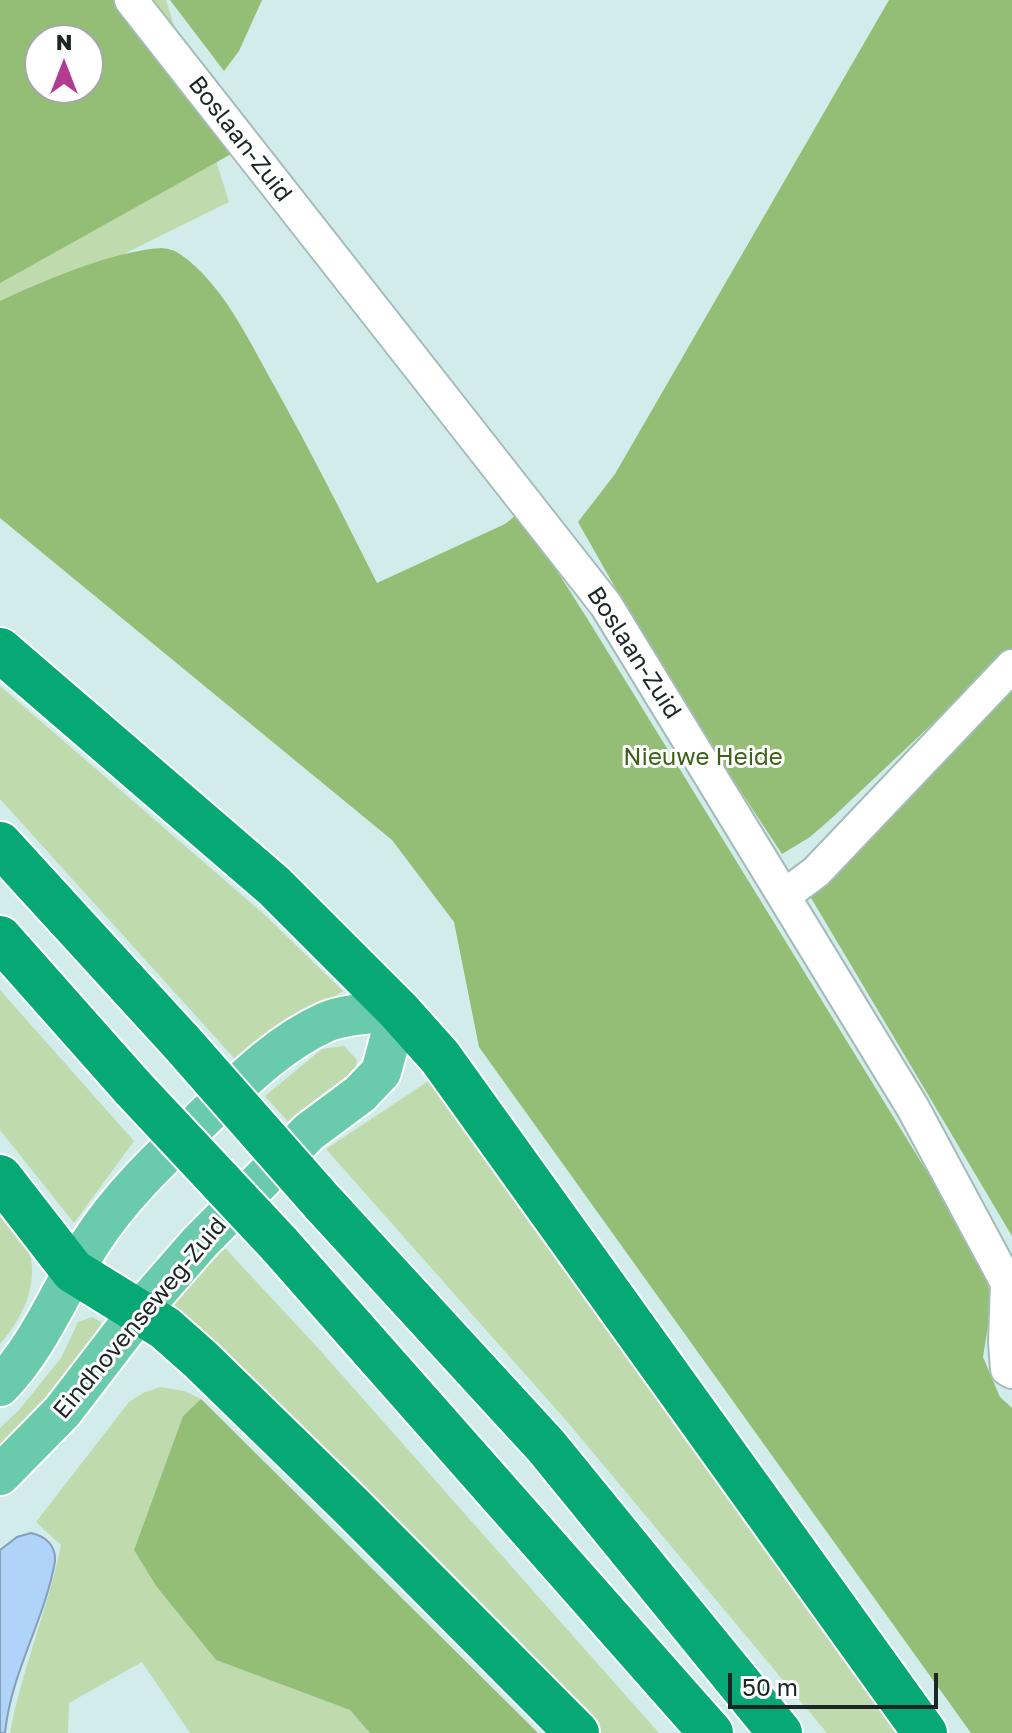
<!DOCTYPE html>
<style>
body{margin:0}
#map{position:relative;width:1012px;height:1733px;overflow:hidden;background:#d2eceb;font-family:"Golos Text",sans-serif}
canvas{display:block}
.north{position:absolute;left:24px;top:24px;width:80px;height:80px;box-sizing:border-box;background:#fff;border:2px solid #a4a8a8;border-radius:50%;rotate:0deg;font-size:22px;font-weight:700;line-height:32px;text-align:center;color:#1c2625}
.north::after{content:'';display:block;margin:auto;width:28px;height:36px;background:#b13b93;clip-path:polygon(50% 0,100% 100%,50% 72%,0 100%)}
.scale{position:absolute;left:728px;top:1673px;width:210px;height:36px;box-sizing:border-box;border:4px solid #1c2625;border-top:0;padding-left:10px;font-size:24px;line-height:28px;white-space:nowrap;color:#1c2625;-webkit-text-stroke:6px #fff;paint-order:stroke}
</style>
<div id="map">
<canvas width="1012" height="1733"></canvas>
<div class="north">N</div>
<div class="scale">50 m</div>
</div>
<script>
const ctx = document.querySelector('canvas').getContext('2d');
ctx.lineJoin = 'round';
function paint(path, color) { ctx.fillStyle = color; ctx.fill(path, 'evenodd'); }
function stroke(path, color, width, dash) { ctx.strokeStyle = color; ctx.lineWidth = width; ctx.lineCap = dash ? 'butt' : 'round'; ctx.setLineDash(dash || []); ctx.stroke(path); }
function write(font, color, halo, rows, align = 'center') {
  ctx.font = font + ' "Golos Text",sans-serif'; ctx.lineWidth = 6; ctx.setLineDash([]); ctx.textBaseline = 'middle'; ctx.strokeStyle = halo; ctx.fillStyle = color; for (const [text, x, y, turn = 0] of rows) {
    ctx.save(); ctx.translate(x, y); ctx.rotate((+turn || 0) * Math.PI / 180); ctx.textAlign = isNaN(turn) ? turn : align; if (halo) ctx.strokeText(text, 0, 0); ctx.fillText(text, 0, 0); ctx.restore();
  }
}
const green = new Path2D(`
 M0,0H166L229,202L0,315ZM40,40H88V88H40Z
 M0,686L266,916L343,991L282,1032L243,1068L0,799Z
 M0,990L134,1141L74,1223L0,1130Z
 M344,1046L357,1060L353,1085L298,1133L265,1096L322,1049Z
 M430,1080L905,1733H827L570,1425L326,1149Z
 M0,1209C8,1219 22,1232 27,1244C41,1281 24,1316 0,1344Z
 M225,1248L318,1348L659,1733H595L162,1313Z
 M92,1317L101,1322L98,1337L40,1417L0,1454V1428L19,1410L61,1358L78,1322Z
 M160,1387L184,1391L201,1399L183,1416L134,1550L156,1586L216,1660L350,1710L370,1733H190L142,1662L69,1703L68,1733H10C22,1669 48,1609 61,1545L36,1522L129,1402L143,1393Z`);
const forest = new Path2D(`
 M0,0H116L233,153L0,283ZM40,40H88V88H40Z
 M170,0H262L239,51L224,71Z
 M889,0H1012V649L833,817L810,837L782,854L667,679L578,522L615,474Z
 M162,248C169,249 174,250 180,254C224,285 249,341 275,387C311,452 344,517 377,583L505,524L515,516L559,574L590,623L980,1258L992,1300L983,1357L1000,1397L1012,1408V1733H971L479,1047L454,922L392,840L0,518V301C46,280 112,251 162,248Z
 M1012,691V1236L804,886Z
 M201,1399L538,1733H370L350,1710L216,1660L156,1586L134,1550L183,1416Z`);
const water = new Path2D(`
 M31,1533C45,1536 56,1545 55,1561C45,1620 11,1672 5,1733H0V1550L17,1537Z`);
const minor = new Path2D(`
 M131,0L606,605L913,1108L1007,1283L1005,1342L1007,1369L1012,1372
 M785,895L816,872L1012,666`);
const major = new Path2D(`
 M0,1386C40,1345 60,1290 91,1242C121,1195 161,1158 201,1120C240,1083 277,1044 326,1022C347,1013 376,1014 398,1010L381,1072L360,1094L309,1132L200,1242L138,1313L62,1412L0,1475`);
const highway = new Path2D(`
 M0,650L274,886L398,1010L440,1057L925,1733
 M0,844L182,1043
 M0,938L133,1088
 M0,1177L73,1271L165,1328L200,1359L351,1506L577,1733
 M322,1202L546,1446L780,1733
 M279,1244L711,1733`);
const highwayBridge = new Path2D(`
 M182,1043L322,1202
 M133,1088L279,1244`);
const streetNames = [
 ["Boslaan-Zuid",240,139,52],
 ["Boslaan-Zuid",634,653,57],
 ["Eindhovenseweg-Zuid",140,1318,-50]
];
const parkNames = [
 ["Nieuwe Heide",703,757]
];
paint(green, '#bfdaad');
paint(forest, '#94bd75');
paint(water, '#b0d3f9');
stroke(water, '#849fb9', 2);
stroke(minor, '#a3bcba', 36);
stroke(major, '#fff', 44);
stroke(highway, '#fff', 48);
stroke(minor, '#fff', 32);
stroke(major, '#6acbac', 40);
stroke(highway, '#06a874', 44);
stroke(highwayBridge, '#fff', 48, []);
stroke(highwayBridge, '#06a874', 44);
write('24px', '#1c2625', '#fff', streetNames);
write('24px', '#3c6117', '#fff', parkNames);
</script>
